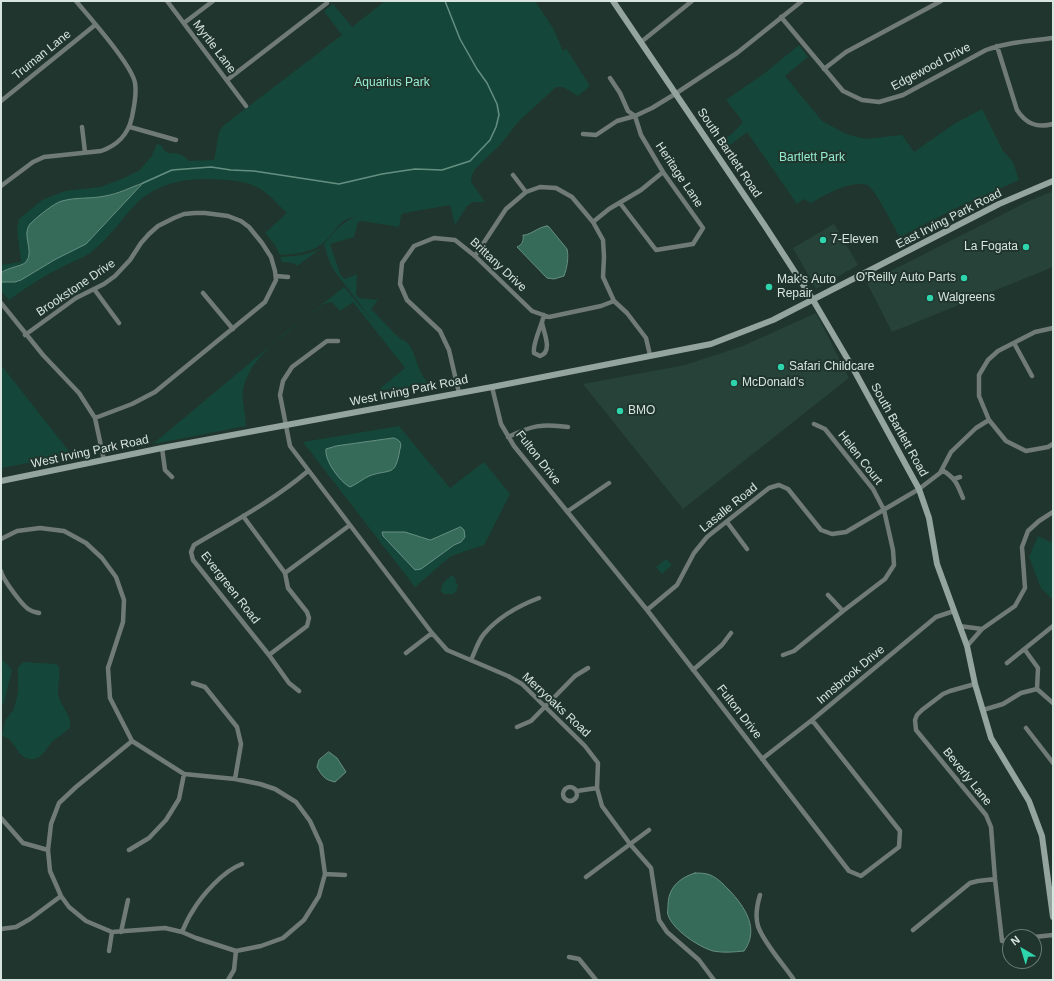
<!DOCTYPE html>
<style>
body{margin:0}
#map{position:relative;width:1054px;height:981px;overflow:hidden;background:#20352d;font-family:Helvetica,sans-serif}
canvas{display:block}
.frame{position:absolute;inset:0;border:2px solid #d7e4df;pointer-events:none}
.north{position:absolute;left:1002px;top:929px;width:40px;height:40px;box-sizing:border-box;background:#20352d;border:1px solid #697b74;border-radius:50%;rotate:322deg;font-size:11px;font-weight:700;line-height:16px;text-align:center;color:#d7e4df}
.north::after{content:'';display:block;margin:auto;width:14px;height:18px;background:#2ed4ab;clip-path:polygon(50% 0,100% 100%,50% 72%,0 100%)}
</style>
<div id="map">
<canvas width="1054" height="981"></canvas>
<div class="frame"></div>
<div class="north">N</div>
</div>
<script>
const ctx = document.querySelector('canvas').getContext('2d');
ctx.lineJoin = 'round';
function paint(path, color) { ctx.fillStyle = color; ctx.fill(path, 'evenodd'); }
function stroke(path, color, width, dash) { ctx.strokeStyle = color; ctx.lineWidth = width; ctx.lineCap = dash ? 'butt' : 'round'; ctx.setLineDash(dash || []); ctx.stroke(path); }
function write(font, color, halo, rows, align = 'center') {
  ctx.font = font + ' Helvetica,sans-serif'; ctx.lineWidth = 4; ctx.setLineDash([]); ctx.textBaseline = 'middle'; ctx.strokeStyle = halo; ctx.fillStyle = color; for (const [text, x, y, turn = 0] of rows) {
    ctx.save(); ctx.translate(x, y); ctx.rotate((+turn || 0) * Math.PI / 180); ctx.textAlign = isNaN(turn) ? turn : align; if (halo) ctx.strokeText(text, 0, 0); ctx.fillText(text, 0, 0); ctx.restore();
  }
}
const built = new Path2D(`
 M1053,191V267L892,332L867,283L1029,201Z
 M834,224L858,265L816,289L793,248Z
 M816,313L849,378L683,509L583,384L685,365L743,346Z`);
const green = new Path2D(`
 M385,1H535L553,28L563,51L566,48L590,86L578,96L563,87H556L519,121L500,145L475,169L472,175L471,182L485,202H473L467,206L455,225L450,205L404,213L401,215L399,227L362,221L358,222L354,237L330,244L341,276L345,279L357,274L356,295L359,298L378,300L371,309L400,339C413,341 416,363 421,373C423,377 426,380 428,383L424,387L417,378L421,385L377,391L405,368L353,302L340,311L332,302L324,304C295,327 252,351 243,389C241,396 246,417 246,426L153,444L264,351L344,287L375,324L333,269L328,258L324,244C333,233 342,222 355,217C339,218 333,236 322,244C310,253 293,254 280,255L275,245L265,233L287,213C278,205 269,193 257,187C247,182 236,181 225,180C194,177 161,180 137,203C121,219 109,239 90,253C81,259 69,263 60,268C42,277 25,288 9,300L1,291V282H15L21,280L56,259L86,244L141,183L107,196L93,198L27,231C28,242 35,262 19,266C13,267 7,269 1,273V265L21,262L17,228L19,219L42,200L65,191L101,187L124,178L140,170L151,157L157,144L161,145C169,159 172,150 181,155C184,156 187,159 189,161L214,160L219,132L223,126L342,35L324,11L333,4L352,27Z
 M799,45L808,57L785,76L822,121L846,134L865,139L902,135L914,152L954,124L982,109L1003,151L1013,162L1019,180L960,206L900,237C894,228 875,188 867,185C850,180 825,195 811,203L804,199L797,204L747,132L722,151L718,144L733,133L743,122L726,100L766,72Z
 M323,247L297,266L293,263L282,262L280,257C295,256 311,255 323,247Z
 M1,365L72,455L1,468Z
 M399,426L450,488L484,462L510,494L484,545L451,556L415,587L303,442Z
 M1038,536L1050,542L1053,540V600L1041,588L1029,557Z
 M666,559L672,565L662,574L656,567Z
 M451,576H453L456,580L455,582L458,585L457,590L453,594H444L441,591C441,584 445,581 451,576Z
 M1,658L12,670L4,702L1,706Z
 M24,662L56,664L59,667C61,677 56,688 59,698C63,709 72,716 70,727C65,733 59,736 53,741C46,748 42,761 29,759C25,758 22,756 19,753C14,745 11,738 2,736L5,721L14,709L18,692V667Z`);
const water = new Path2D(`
 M143,183L86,244L56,259L21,280L15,282H1V273C8,267 21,267 26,262C35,251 21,235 30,224C37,217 54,203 62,201C76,197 91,199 105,196C118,194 131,187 143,183Z
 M547,226L549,227L567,249C569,257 567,268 564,276L554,279L547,278L517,247C522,245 524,240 523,235C529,236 538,227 547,226Z
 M394,438C400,440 402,443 400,449C395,478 391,468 369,476C363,479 357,484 350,487C340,482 324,460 326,449L336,446Z
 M461,527L464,530L465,537L461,542L454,545L421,569L415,570L383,536L382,532H405L430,540Z
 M329,752L337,758L346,772L335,782C325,780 322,776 317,767L319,760Z
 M695,873C699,873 703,873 707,874C716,876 723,884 729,890C745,907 760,929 744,951C734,952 724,953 713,951C699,947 673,930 668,915C667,913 668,909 668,906C668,888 679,878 695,873Z`);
const stream = new Path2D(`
 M143,183L172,170L211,167L231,170L254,171L339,184L382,174L415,169L442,170L470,161L490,140L496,127L499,115L497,104L487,83L477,69L460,39L445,1`);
const street = new Path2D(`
 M167,1L246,106
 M781,17L843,91L862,100L879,102L903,95L986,50C1008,42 1030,41 1053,38
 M184,23L213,1
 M641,42L692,1
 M997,46L1017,110C1026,124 1037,128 1053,124
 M824,69L846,52L941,1
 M610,78L620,93L628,111L635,116L641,135L663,172L703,228L693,244L656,250L620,203
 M227,80L327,3V1
 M1,101L95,25
 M82,127L85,152
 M130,127L176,140
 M583,134L596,135L617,121L635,116L652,108L675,94L737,53L802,1
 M513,175L526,192
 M1,186L33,162L44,157L101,151C118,145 128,135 132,117C134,106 137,95 135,83C132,65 90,18 76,1
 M593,222L609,209L641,190L663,172
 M475,256L506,209L526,192L540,187L556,188L572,197L593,222L603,240L604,257L603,277L614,301L627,313L646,338L650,355
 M276,276L288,277
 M94,289L119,323
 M203,293L233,329
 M1,303L43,355L79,393L95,418L104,460
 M542,323C544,333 553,352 540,356L534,353C532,344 542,325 544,315
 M25,335L76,298L104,284L115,276L130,260L141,243L149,234L158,226L174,218L184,214L195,213H205L228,216L241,221L249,227L262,243L271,257L275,271L276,280L265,302L155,392L132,404L95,418
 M338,341H327L292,367L283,381L280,395L290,446L432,633L447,650L508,676L522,684L585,746L598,763L597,788L602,806L630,844L651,868L659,920L667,932L699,960L714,980
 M1014,343L1032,376
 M492,387L501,424L514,446L647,610L849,871L861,876L899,847L900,831L812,720
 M459,393L449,350L440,331L407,300L400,284L402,263L414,246L434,238L455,240L475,256L532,311L549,317L601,306L614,301
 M989,420L979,396V375L988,360L998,351L1035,332L1053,328
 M508,437C531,426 542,423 568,427
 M162,448L165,470L172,477
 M942,470C955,478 957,483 963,498
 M954,479L960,477
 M568,511L609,483
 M243,516L285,573L288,588L307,612L309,618L307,626L269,655
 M727,522L747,549
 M1,539L17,531L40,528L64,531L86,543L102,558L116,577L124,600L123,622L108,668L110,698L132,741L184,774L235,779L260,784L275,789L296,802L310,821L321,845L325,874L319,896L304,920L283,938L261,946L236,951L196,938L182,932L165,928L112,932L86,921L69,907L61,896L50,871L48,850L51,824L59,803L76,787L132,741
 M1,571C2,578 23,607 30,610C32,612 36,612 39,613
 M285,573L350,525
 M828,595L843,611
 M647,610L677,585L694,553L707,537L769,488L779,485L788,489L821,530L832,534L846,532L919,489L940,473L951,452L976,428L989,420L1006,441L1026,451L1048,447L1053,444
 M959,626L982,629
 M967,646L982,629L1015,606L1025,588L1022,547L1028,531L1039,521L1053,512
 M1025,650L1038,668L1037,689
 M406,653L432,633
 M783,655L794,651L843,611L885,579L894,565L893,550L884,510L873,489L825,429L814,424
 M471,660C475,652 478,641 484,634C499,616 518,606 539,598
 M1007,663L1053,626
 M693,670L722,645L731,633
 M193,683L205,687L237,727L241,744L235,779
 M975,684L950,691L943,694L922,710L917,715L915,720L916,730L986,815L991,827L995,879L1002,941L1010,940
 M299,691L289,683L269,655L193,560L191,552L194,545C233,522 274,500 308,471
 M983,710L1003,704L1021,693L1037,689L1053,703
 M517,727L531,721L575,676L588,668
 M1026,728L1053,763
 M762,759L812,720L936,617L954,611
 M563 794a7 7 0 1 1 14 0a7 7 0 1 1-14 0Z
 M577,791L597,788
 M1,818L23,843L48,850
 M129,850L149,838L166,820L179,799L184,774
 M325,874L345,875
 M586,877L649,830
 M760,895C757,905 755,916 758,926C763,942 784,965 794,980
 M1,929L16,927L30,919L61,896
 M913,930L970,883L978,881L995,879
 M121,932L128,900
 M182,932C185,925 188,918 192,912C202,895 223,871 242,864
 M1034,937L1053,935
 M109,951L112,932
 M569,957L579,959L596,980
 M228,980L234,970L236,951`);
const secondary = new Path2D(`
 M613,1L765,226L813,300L854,370L919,489L929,518L937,564L967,646L975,684L991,738L1029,801L1042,836L1053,917
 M1,481L162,448L492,387L711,344L773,320L999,204L1053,181`);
const markers = [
 [823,240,4,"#2ed4ab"],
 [1026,247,4,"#2ed4ab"],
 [964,278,4,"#2ed4ab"],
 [769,287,4,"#2ed4ab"],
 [930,298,4,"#2ed4ab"],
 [781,367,4,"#2ed4ab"],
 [734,383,4,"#2ed4ab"],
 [620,411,4,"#2ed4ab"]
];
const streetNames = [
 ["Myrtle Lane",214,47,53],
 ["Truman Lane",42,55,-39],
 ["Edgewood Drive",931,67,-28],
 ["South Bartlett Road",729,153,56],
 ["Heritage Lane",679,175,56],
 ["East Irving Park Road",949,219,-27],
 ["Brittany Drive",498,265,43],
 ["Brookstone Drive",76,288,-34],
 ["West Irving Park Road",409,391,-11],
 ["South Bartlett Road",899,430,61],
 ["West Irving Park Road",90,452,-12],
 ["Fulton Drive",538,458,52],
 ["Helen Court",860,458,52],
 ["Lasalle Road",729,508,-39],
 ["Evergreen Road",230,588,52],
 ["Innsbrook Drive",851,675,-40],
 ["Merryoaks Road",556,705,43],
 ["Fulton Drive",739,712,52],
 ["Beverly Lane",967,777,51]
];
const parkNames = [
 ["Aquarius Park",392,83],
 ["Bartlett Park",812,158]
];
const poiNames = [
 ["7-Eleven",831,240],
 ["La Fogata",1018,247,"right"],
 ["O'Reilly Auto Parts",956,278,"right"],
 ["Mak's Auto",777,280],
 ["Repair",777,294],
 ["Walgreens",938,298],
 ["Safari Childcare",789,367],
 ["McDonald's",742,383],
 ["BMO",628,411]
];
paint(built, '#264239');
paint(green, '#144739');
paint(water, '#366b5a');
stroke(water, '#668f82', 1);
stroke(stream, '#668f82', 1.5);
stroke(street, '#707a76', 4.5);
stroke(secondary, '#94a49e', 6);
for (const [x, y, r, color] of markers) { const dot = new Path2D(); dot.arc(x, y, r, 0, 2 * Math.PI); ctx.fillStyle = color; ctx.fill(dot); stroke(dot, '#20352d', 1.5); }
write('12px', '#d7e4df', '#20352d', streetNames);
write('12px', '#96eccf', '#20352d', parkNames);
write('12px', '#d7e4df', '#20352d', poiNames, 'left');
</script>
